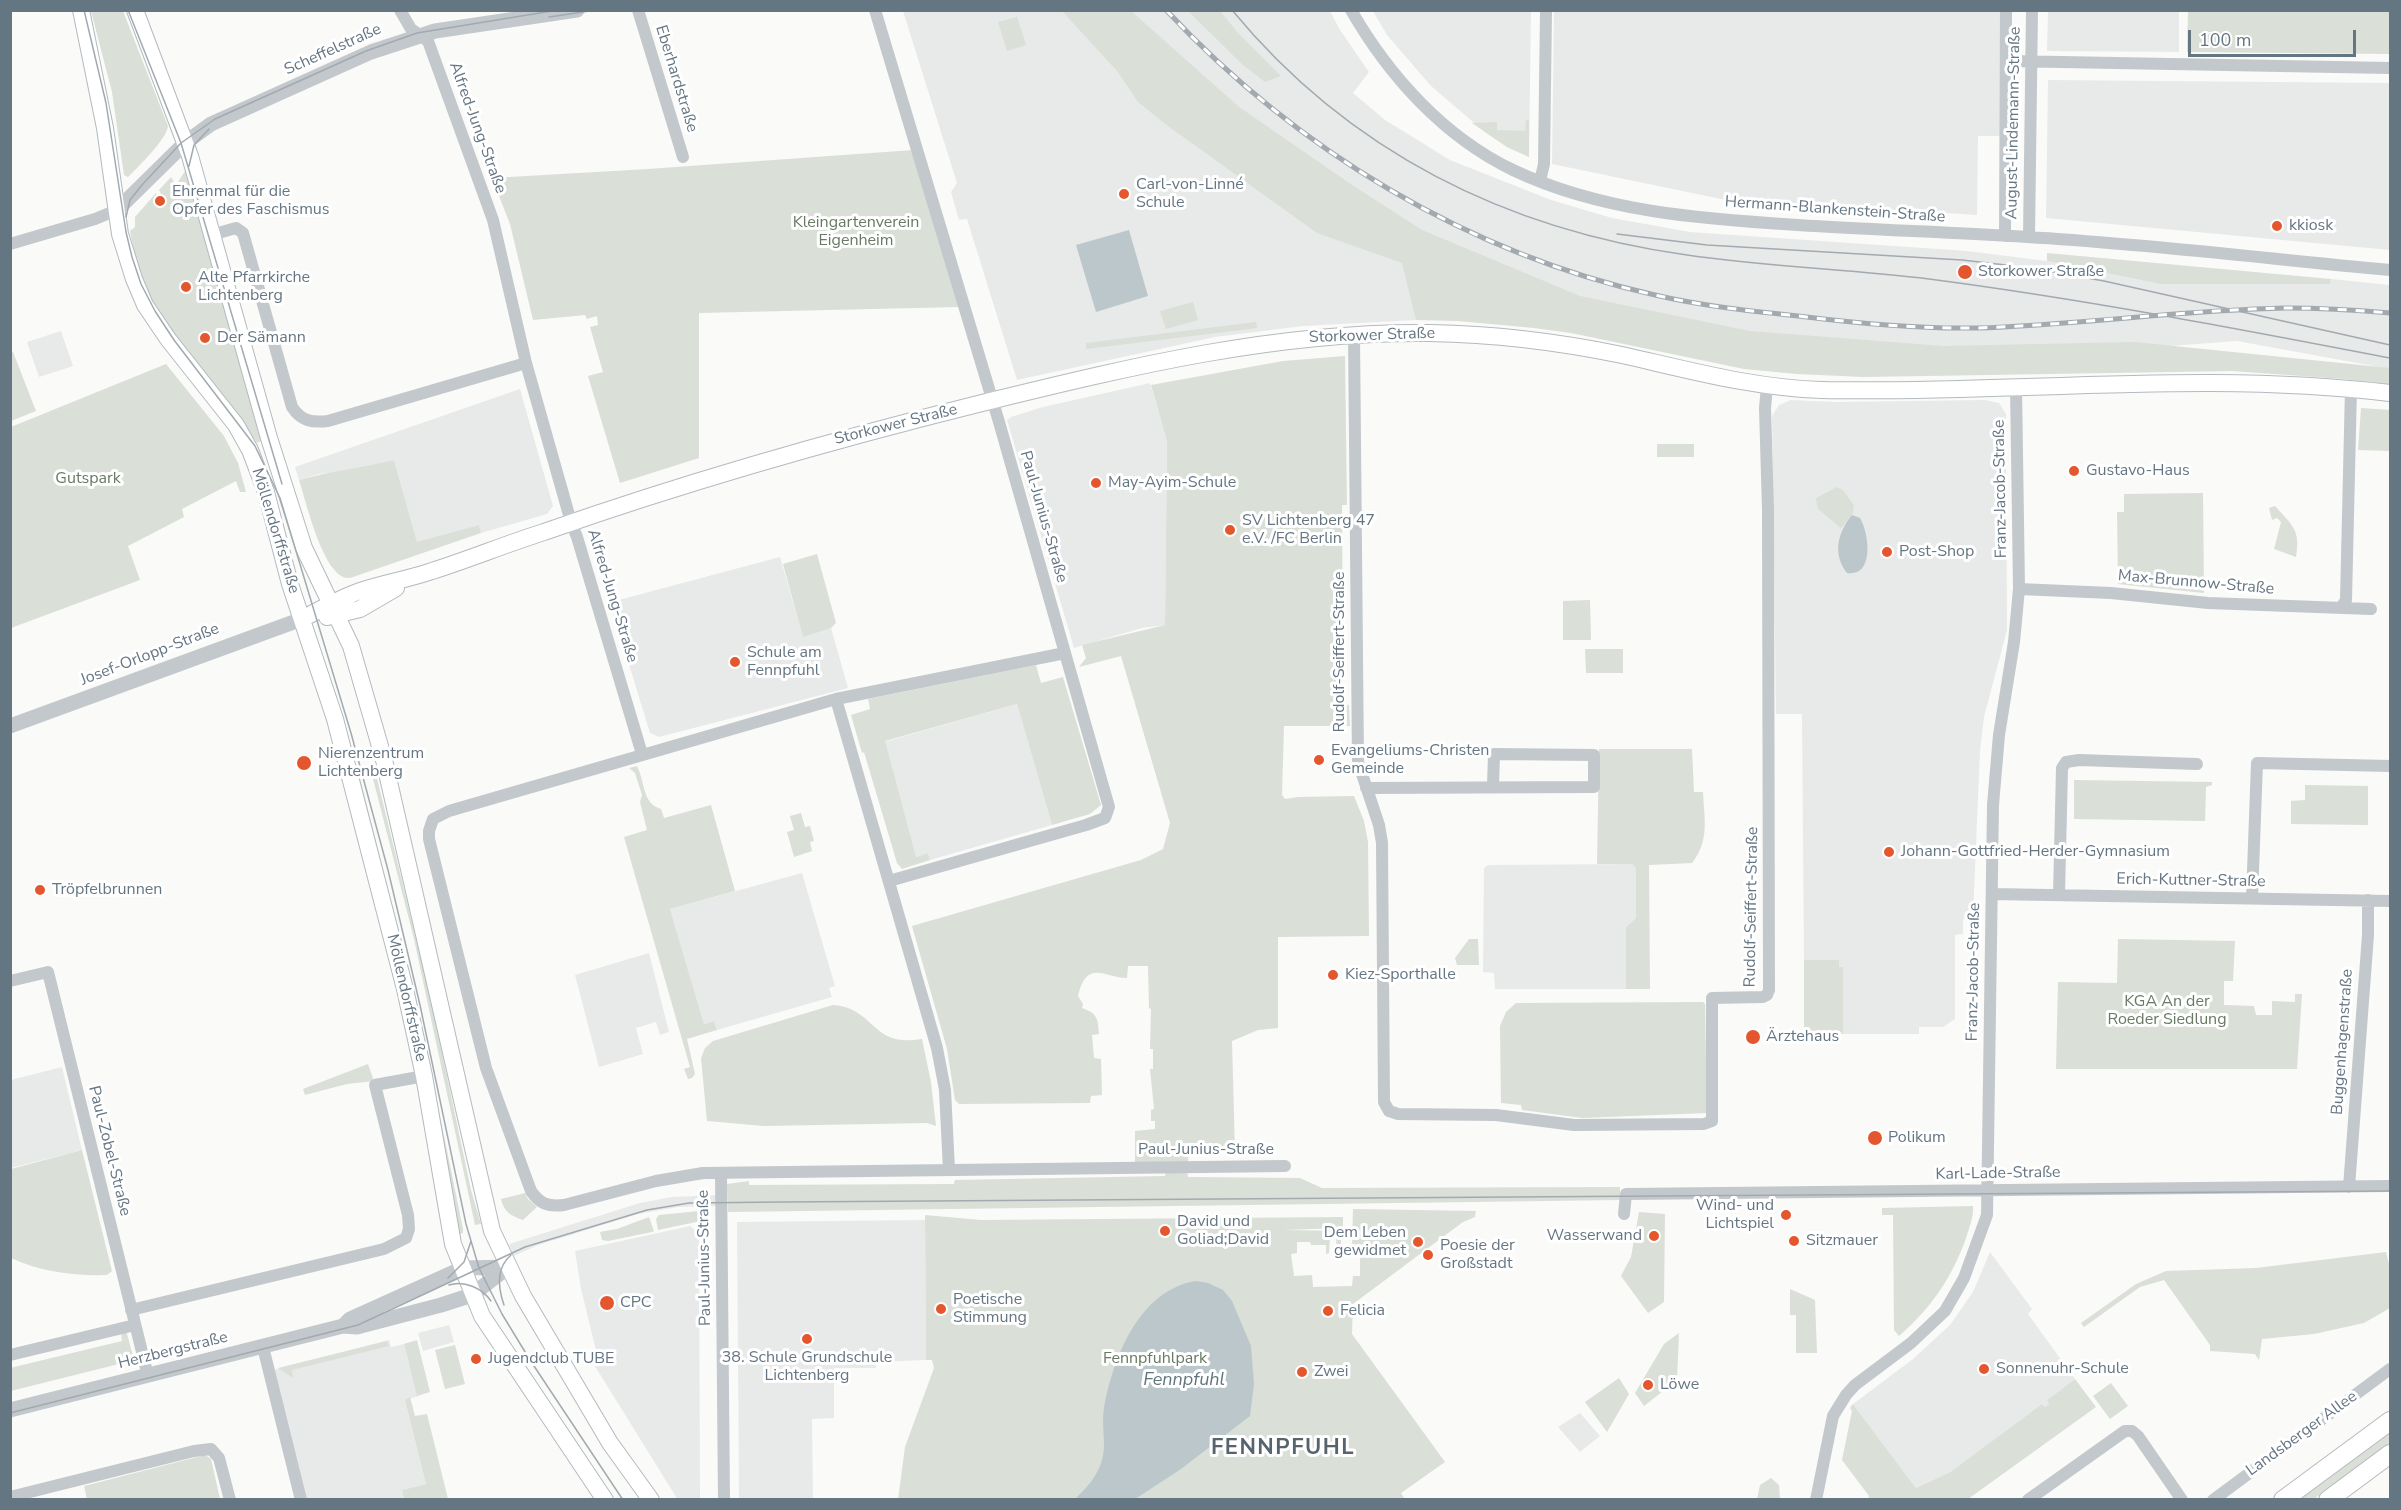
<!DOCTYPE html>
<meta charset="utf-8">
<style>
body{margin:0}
#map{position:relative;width:2401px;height:1510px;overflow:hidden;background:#fafaf8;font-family:"Nunito Sans",sans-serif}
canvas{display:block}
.frame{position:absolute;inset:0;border:12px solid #657683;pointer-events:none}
.scale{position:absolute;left:2188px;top:30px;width:168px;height:27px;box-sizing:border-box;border:3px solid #657683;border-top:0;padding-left:8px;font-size:18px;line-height:21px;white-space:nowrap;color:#657683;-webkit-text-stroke:4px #fff;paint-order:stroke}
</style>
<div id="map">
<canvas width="2401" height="1510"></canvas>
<div class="frame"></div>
<div class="scale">100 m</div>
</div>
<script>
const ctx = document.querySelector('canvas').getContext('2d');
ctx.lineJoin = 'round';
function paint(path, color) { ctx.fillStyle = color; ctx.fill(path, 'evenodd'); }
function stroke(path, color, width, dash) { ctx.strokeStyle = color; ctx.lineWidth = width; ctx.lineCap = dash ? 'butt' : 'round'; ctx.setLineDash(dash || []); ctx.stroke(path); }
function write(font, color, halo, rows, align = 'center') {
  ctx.font = font + ' "Nunito Sans",sans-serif'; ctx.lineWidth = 6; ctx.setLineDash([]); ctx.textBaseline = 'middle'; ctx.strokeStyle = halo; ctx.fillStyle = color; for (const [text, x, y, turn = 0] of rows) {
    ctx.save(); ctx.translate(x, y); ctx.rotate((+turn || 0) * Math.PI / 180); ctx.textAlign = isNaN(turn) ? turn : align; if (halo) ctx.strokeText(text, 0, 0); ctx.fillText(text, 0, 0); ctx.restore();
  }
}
const built = new Path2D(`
 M903,11H1330L1340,30L1369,72L1353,93L1385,120L1450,160L1551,200L1612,218L1690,232L1967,251L2047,261L2160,284L2330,283L2331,279L2390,285V369L2237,341L1982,360L1412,297L1416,320L1303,326L1215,337L1017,380L967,219L959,220L951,192L957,183Z
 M1373,11H1531L1529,157L1507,147L1486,133L1431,86L1387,35Z
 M1554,11H2003L2001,136H1978L1977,215L1721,199L1552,164Z
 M2048,11H2179V52L2047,51Z
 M2048,80L2390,83V250L2046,218Z
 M61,331L73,366L39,377L27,342Z
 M1150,383L1167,442L1165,625L1142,628L1074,648L1007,420L1011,417L1043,407Z
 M520,389L553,506L547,514L481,533L479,525L417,543L394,460L361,469L319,474L299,480L295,467Z
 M1791,400L1835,402L1985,400L1999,403L2006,414L2007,630L1984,717L1980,751L1973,917L1963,919V934L1955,935V1019L1943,1027H1919V1034H1843V968L1839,967V961L1804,960L1802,714H1776L1772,416L1779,405Z
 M780,557L803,636L831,628L848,688L659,737L650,733L612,609L615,601Z
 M1017,704L1052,825L930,860L928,853L916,857L884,742Z
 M1632,864L1636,868V918L1626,927V989H1495L1494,973L1483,972L1484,868L1488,865Z
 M802,873L835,986L829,988L832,997L717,1030L714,1021L704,1024L670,909Z
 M649,953L669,1032L660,1035L656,1022L636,1028L643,1054L599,1067L575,975Z
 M62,1067L82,1150L11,1168V1080Z
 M717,1195V1206L678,1207L638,1214L538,1245L514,1256L509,1244L640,1203L672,1197Z
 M925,1220L926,1360L876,1362V1368H834V1418L812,1419L813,1499H739L737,1222Z
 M690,1226L699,1233L700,1499L678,1500L593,1363L596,1350L581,1289L575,1251Z
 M1990,1252L2032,1309L2028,1314L2075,1379L2047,1400L2049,1404L2045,1407L2042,1404L1950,1472L1916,1488L1853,1404L1913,1359L1950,1325L1973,1292Z
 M449,1325L454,1342L423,1351L418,1333Z
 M389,1340L391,1347L404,1344L409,1365H411L419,1396L405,1400L426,1484L402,1490L404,1499H306L273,1370Z
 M1580,1413L1600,1436L1580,1452L1558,1427Z`);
const green = new Path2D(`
 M91,11H123L168,126C167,139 138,167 128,177L124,175L112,92Z
 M1062,11H1131L1239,107L1352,185L1422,230L1580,296L1750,331L1943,346L2135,342L2390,368V385L2344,379L2232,371L1864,377L1797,374L1744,369L1571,333L1534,328L1458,321L1416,320L1402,263L1317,233L1168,126L1138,102L1118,72Z
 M1188,11H1220L1238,33L1281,76L1265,82L1243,65Z
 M2188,11H2390V54L2187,52Z
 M1017,17L1026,45L1007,51L998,22Z
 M1526,120H1529V157L1507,147L1472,123L1497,122V130L1525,131Z
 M913,150L959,307L699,313V458L620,483L588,376L603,372L590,327L598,325L597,316L587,319L585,315L533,320L510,224L492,178L648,169Z
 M185,171L263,440L257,443C225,392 176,351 150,297C140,276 134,254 130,231L135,227V217L156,193L157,197L154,200L156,206L163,205V198L159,190L171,177L174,182H178Z
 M2047,253L2331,279L2330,284H2160L2047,261Z
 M1193,302L1198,320L1166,329L1160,311Z
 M1256,322L1257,328L1086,349V343Z
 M13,352L36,411L11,421L10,353Z
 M1345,356L1347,505H1342L1343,704L1349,705L1350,726H1284L1282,795L1285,799L1298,797L1354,796L1364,821L1368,842L1369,936L1278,937V1028L1258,1030L1232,1041L1235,1153H1189L1188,1162H1135V1131L1155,1129V1121H1151V1110L1154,1109L1150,1069H1153V1049H1150L1151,1009L1149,1008L1148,966H1128L1127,978C1105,978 1087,958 1078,996L1083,1004L1082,1008C1097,1013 1098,1018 1099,1034L1092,1035L1094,1058L1101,1059L1102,1095L1091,1096L1090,1103L959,1104L955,1100L947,1049L912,926L1141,860L1163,849L1170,823L1121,656L1079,667L1086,658L1082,645L1165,625L1167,442L1151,385L1283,361Z
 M166,364L224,436L238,463L246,492H240L236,481L182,509L184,517L128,546L140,580L11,628V427Z
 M2361,408L2390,410V451L2358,450Z
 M1657,444H1694V457H1657Z
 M394,460L417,542L479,525L481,533L350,578C324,581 306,501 299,480C330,471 362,468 394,460Z
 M1837,487L1844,491L1854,506L1852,515L1841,528L1818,509L1816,498Z
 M2203,493L2204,593L2118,584L2117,512H2124V494Z
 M2275,506C2292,525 2301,530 2296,557L2274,549L2281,522L2277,518L2272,520L2269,508Z
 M817,554L836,623L831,628L803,637L783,564Z
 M1590,600L1591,640H1563V601Z
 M1585,649H1623V673H1586Z
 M1036,665L1041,683L1063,677L1101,805L1090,814L1052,825L1017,704L885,741L916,857L928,853L930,860L902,869L897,863L864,752L862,753L851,715L870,709L868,699Z
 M1599,749H1692L1694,792H1703C1704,819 1710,840 1692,863L1649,865L1650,989H1626V927L1636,918V868L1632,864H1597Z
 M374,766L430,996L471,1190L481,1224L475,1225L414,939L370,767Z
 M637,766C645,781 642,804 661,809L664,818L711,805L735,891L670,909L704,1024L714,1021L717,1030L687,1039L695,1074L692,1078L688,1079L684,1069L690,1067L624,837L647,830L640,802L642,795L635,773L629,768Z
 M358,770L417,1003L463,1229V1233L457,1235C440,1078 394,924 355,771Z
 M2074,780L2212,782V785L2206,787L2205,821L2074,819Z
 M2305,785L2368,786V825L2291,824V801L2305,800Z
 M801,813L805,827L810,826L814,841L810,842L812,851L794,857L787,832L794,830L790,816Z
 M1469,939H1478L1479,965H1457L1455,958Z
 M2118,939L2235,941L2233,981H2224V1005L2254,1006L2256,1015H2272V1001L2295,1002V994H2302L2297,1069H2056L2058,982L2117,983Z
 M1804,960H1839V967H1843V1034H1804Z
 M1703,1002L1705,1004L1707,1113L1582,1118L1522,1110L1521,1105L1501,1103L1500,1026L1506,1012L1516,1003Z
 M833,1005C876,1008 870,1048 922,1039L931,1082L936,1126L927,1123L764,1126L707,1121L701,1058L705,1048L713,1041Z
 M368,1064L374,1081L347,1084L305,1095L303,1089Z
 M82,1150L112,1271L107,1275C75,1276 40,1272 11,1258V1169Z
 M1166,1170H1187L1188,1177L1300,1178L1322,1188L1620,1187V1200L728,1212L727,1184L749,1181V1185L954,1184L955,1180L1165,1176Z
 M525,1193L528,1199L537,1207L523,1220C511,1216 504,1212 501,1199Z
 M1973,1206C1974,1216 1969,1228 1966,1238C1952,1278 1931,1308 1899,1336L1894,1330L1893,1215H1882V1208Z
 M1353,1209L1476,1211L1475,1217L1463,1222L1353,1304L1352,1334L1445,1462L1401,1493L1404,1498L1402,1499L898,1500L905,1447L934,1368L932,1360H926L925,1215L981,1220L1343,1217V1228L1283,1230L1341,1231V1253L1337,1252L1336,1237H1330L1329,1253L1326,1254V1245H1311L1310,1242H1297V1253L1291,1254L1294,1276L1312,1275L1313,1287L1352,1286L1353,1276H1360V1246L1352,1244Z
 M699,1211L704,1213V1217L701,1221L658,1230L656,1219L659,1215Z
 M1639,1212L1665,1214L1664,1302L1648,1313L1621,1276L1631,1257Z
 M649,1217L654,1231L652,1232L608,1241L602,1240L600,1232L617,1229Z
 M2386,1252L2390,1268V1308L2364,1323L2314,1334L2262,1339L2259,1360L2255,1354L2210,1351V1345L2164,1280L2140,1287L2084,1327L2081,1323L2136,1284L2166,1271L2256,1268Z
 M1790,1289L1815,1300L1817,1353H1796V1315H1790Z
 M126,1330L133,1356L131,1361L11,1391L10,1368L122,1341L121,1332Z
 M1679,1333L1677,1380L1644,1406L1635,1393L1664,1344Z
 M417,1340L430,1392L417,1396L404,1344Z
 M387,1341L389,1346L292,1370L293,1378L278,1368Z
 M455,1345L465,1384L445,1389L435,1350Z
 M1619,1378L1629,1394L1607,1432L1585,1402Z
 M2075,1379L2096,1407L1968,1499H1868L1869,1496L1842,1460L1852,1411L1850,1408L1853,1404L1916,1488L1950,1472L2042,1404L2045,1407L2049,1404L2047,1400Z
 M2111,1383L2128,1406L2110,1419L2093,1396Z
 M410,1397L415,1416L427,1414L448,1499H404L402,1490L426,1484L405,1400Z
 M2390,1431V1443L2314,1499L2298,1500Z
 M205,1455L211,1459L220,1499H87L84,1486Z
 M1771,1478L1779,1485L1780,1499H1757L1760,1485Z`);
const water = new Path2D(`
 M1129,230L1148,296L1096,312L1076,245Z
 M1852,515L1860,518C1869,533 1875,577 1847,573C1832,554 1838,532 1852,515Z
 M1196,1281L1208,1283L1223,1290L1232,1301L1251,1346L1254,1384L1250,1416L1181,1469L1135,1499H1075C1091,1484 1104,1468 1104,1445C1104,1432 1102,1420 1104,1408C1113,1358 1139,1290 1196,1281Z`);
const minor = new Path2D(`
 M400,10L411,29L428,41L493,220L526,363L571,522L577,537L642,754
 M638,10L683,157
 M875,10L999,422L1109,807L1105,818L1086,825L889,881
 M1351,10C1389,76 1444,137 1513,170C1601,212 1702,219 1798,225C1874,230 1951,232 2027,237C2149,244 2270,259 2390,270
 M2006,61L2390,68
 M1540,181L1544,164L1546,10
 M211,235L236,228L243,233L292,407C301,421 312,423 328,421L526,363
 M2005,236L2006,10
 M2029,237L2032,10
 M10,244L95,219L117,210
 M1354,334L1358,762L1379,825L1382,843L1384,1102L1389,1111L1398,1114L1496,1115L1574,1125L1704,1124L1712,1121V998L1763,997L1767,995L1769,990L1768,510L1765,408L1767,386
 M2019,589L2111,593L2208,603L2371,609
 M2341,608L2346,600L2351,388
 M1065,653L836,699L449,811L433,819L429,831V839L486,1068L531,1191C540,1204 548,1207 564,1205L656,1181L703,1173L1285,1166
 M836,699L937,1048L945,1090L949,1170
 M1366,788L1594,787V755L1494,754L1493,786
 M1992,894L2390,901
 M2059,895L2062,768L2066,762L2079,760L2197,764
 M2252,898L2257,763L2390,766
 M10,981L48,972L148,1376
 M721,1173L724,1500
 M2349,1187L2368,935V900
 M1624,1214L1626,1194L2390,1186
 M131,1310L384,1249L406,1238L409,1229L408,1215L375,1085L424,1076
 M263,1347L301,1500
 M10,1355L135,1325
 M10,1497L194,1451L211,1449L219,1458L230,1500
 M1816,1500L1833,1416L1846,1395L1855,1385L1911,1343L1945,1311L1964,1278L1987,1215L1993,805L1999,735L2014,642L2019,589L2016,386
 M2028,1500L2125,1431H2132L2138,1436L2182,1500
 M2213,1500L2390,1369`);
const tertiary = new Path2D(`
 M117,210L185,143L211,124L371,52L435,31L577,10
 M10,726L302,619
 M343,1326L350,1319L463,1268L508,1267
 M10,1410L343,1326L357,1327L441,1305L472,1295L508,1267`);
const secondary = new Path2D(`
 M81,10L105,128L120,234L134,279L145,305L168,339L236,425L250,450L266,492L290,584L335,719L405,989L424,1076L453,1244L482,1316L605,1500
 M135,10L190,156L269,438L304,548L351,646L384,760L492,1231L523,1296L610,1443L651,1500
 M327,617L360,609L396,588
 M302,619C321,609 340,598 360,591C384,583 409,579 432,571C470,559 506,544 544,532C689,481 837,439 986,402C1133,366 1278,331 1430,333C1494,334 1559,342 1622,355C1689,370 1753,388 1822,390C2012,394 2202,370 2390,393`);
const primary = new Path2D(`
 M2283,1500L2390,1421
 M2328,1500L2390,1454`);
const tram = new Path2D(`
 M84,10L106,103L126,232L132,257L141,284L155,311L174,340L255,446L280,498L351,733L388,870L420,1005L466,1224L479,1268L502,1314L530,1360L623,1500
 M128,10L181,143L282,484
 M1232,10C1349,152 1507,230 1687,255C1768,267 1849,269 1929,279C2083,299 2239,329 2390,358
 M549,17L596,10
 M189,166L194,145L209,129
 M126,217L130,200L142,185L181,143L215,119L366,51L417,33L558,10
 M1617,234L1707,245L1962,260L2032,268L2104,281L2390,345
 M448,1278L464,1262L471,1241
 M449,1285C464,1280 482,1288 491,1301
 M504,1305C498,1288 496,1268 511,1255
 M10,1413L358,1325L525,1247L647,1210L689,1203L782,1202L2390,1191`);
const rail = new Path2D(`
 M1166,10C1297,150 1467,253 1655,295C1702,306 1750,311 1798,316C1857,323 1916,329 1976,328C2079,325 2182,310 2285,308C2320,308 2355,310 2390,313`);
const markers = [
 [1124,194,6,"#e4572e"],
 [160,201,6,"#e4572e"],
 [2277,226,6,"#e4572e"],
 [1965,272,8,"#e4572e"],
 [186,287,6,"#e4572e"],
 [205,338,6,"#e4572e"],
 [2074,471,6,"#e4572e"],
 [1096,483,6,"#e4572e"],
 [1230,530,6,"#e4572e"],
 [1887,552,6,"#e4572e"],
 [735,662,6,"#e4572e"],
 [1319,760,6,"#e4572e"],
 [304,763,8,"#e4572e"],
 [1889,852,6,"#e4572e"],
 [40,890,6,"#e4572e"],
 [1333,975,6,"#e4572e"],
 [1753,1037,8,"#e4572e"],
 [1875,1138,8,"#e4572e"],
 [1786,1215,6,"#e4572e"],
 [1165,1231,6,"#e4572e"],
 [1654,1236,6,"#e4572e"],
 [1794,1241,6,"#e4572e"],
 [1418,1242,6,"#e4572e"],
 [1428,1255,6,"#e4572e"],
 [607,1303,8,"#e4572e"],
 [941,1309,6,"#e4572e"],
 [1328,1311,6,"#e4572e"],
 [807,1339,6,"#e4572e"],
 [476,1359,6,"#e4572e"],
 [1984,1369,6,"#e4572e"],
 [1302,1372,6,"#e4572e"],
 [1648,1385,6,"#e4572e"]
];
const streetNames = [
 ["Scheffelstraße",333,50,-24],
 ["Eberhardstraße",676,79,73],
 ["August-Lindemann-Straße",2014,123,-89],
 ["Alfred-Jung-Straße",477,128,70],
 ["Hermann-Blankenstein-Straße",1835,210,4],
 ["Storkower Straße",1372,336,-2],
 ["Storkower Straße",896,425,-14],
 ["Franz-Jacob-Straße",2001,489,-91],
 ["Paul-Junius-Straße",1043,517,74],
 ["Möllendorffstraße",275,531,73],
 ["Max-Brunnow-Straße",2196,583,5],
 ["Alfred-Jung-Straße",612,596,73],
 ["Rudolf-Seiffert-Straße",1340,652,-90],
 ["Josef-Orlopp-Straße",150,655,-21],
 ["Erich-Kuttner-Straße",2191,881,1],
 ["Rudolf-Seiffert-Straße",1752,907,-89],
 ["Franz-Jacob-Straße",1974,972,-89],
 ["Möllendorffstraße",406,998,77],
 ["Buggenhagenstraße",2343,1042,-86],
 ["Paul-Junius-Straße",1206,1150],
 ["Paul-Zobel-Straße",109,1151,76],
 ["Karl-Lade-Straße",1998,1174,-1],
 ["Paul-Junius-Straße",705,1258,-91],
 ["Herzbergstraße",173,1351,-14],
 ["Landsberger Allee",2302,1434,-36]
];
const poiNames = [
 ["Carl-von-Linné",1136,185],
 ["Schule",1136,203],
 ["Ehrenmal für die",172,192],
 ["Opfer des Faschismus",172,210],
 ["kkiosk",2289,226],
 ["Storkower Straße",1978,272],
 ["Alte Pfarrkirche",198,278],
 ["Lichtenberg",198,296],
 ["Der Sämann",217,338],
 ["Gustavo-Haus",2086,471],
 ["May-Ayim-Schule",1108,483],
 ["SV Lichtenberg 47",1242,521],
 ["e.V. /FC Berlin",1242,539],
 ["Post-Shop",1899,552],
 ["Schule am",747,653],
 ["Fennpfuhl",747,671],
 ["Evangeliums-Christen",1331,751],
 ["Gemeinde",1331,769],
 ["Nierenzentrum",318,754],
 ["Lichtenberg",318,772],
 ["Johann-Gottfried-Herder-Gymnasium",1901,852],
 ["Tröpfelbrunnen",52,890],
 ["Kiez-Sporthalle",1345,975],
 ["Ärztehaus",1766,1037],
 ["Polikum",1888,1138],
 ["Wind- und",1774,1206,"right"],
 ["Lichtspiel",1774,1224,"right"],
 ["David und",1177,1222],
 ["Goliad;David",1177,1240],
 ["Dem Leben",1406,1233,"right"],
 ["gewidmet",1406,1251,"right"],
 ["Wasserwand",1642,1236,"right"],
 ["Sitzmauer",1806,1241],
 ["Poesie der",1440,1246],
 ["Großstadt",1440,1264],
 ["Poetische",953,1300],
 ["Stimmung",953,1318],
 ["CPC",620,1303],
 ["Felicia",1340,1311],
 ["38. Schule Grundschule",807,1358,"center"],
 ["Lichtenberg",807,1376,"center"],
 ["Jugendclub TUBE",488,1359],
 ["Sonnenuhr-Schule",1996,1369],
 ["Zwei",1314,1372],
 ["Löwe",1660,1385]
];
const parkNames = [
 ["Kleingartenverein",856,223],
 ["Eigenheim",856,241],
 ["Gutspark",88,479],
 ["KGA An der",2167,1002],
 ["Roeder Siedlung",2167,1020],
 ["Fennpfuhlpark",1155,1359]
];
const waterNames = [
 ["Fennpfuhl",1184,1381]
];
const districtNames = [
 ["FENNPFUHL",1283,1449]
];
paint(built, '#e8e9e9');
paint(green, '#dadfd7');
paint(water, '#bbc7cb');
stroke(secondary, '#b3babf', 18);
stroke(primary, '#b5babe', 20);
stroke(minor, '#c3c8cc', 12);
stroke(tertiary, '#c3c8cc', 15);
stroke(secondary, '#fff', 16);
stroke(primary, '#fff', 18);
stroke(tram, '#a2aab0', 1.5);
stroke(rail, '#a2aab0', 5);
stroke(rail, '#fff', 3, [9]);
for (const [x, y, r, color] of markers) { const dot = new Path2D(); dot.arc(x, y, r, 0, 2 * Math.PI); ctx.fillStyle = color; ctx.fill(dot); stroke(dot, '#fff', 2); }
write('16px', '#657683', '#fff', streetNames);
write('16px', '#657683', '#fff', poiNames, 'left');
write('16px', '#687a64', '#fff', parkNames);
write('italic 18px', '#60757c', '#fff', waterNames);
ctx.letterSpacing = '1.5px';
write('bold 22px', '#57646e', '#fff', districtNames);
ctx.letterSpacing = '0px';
</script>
